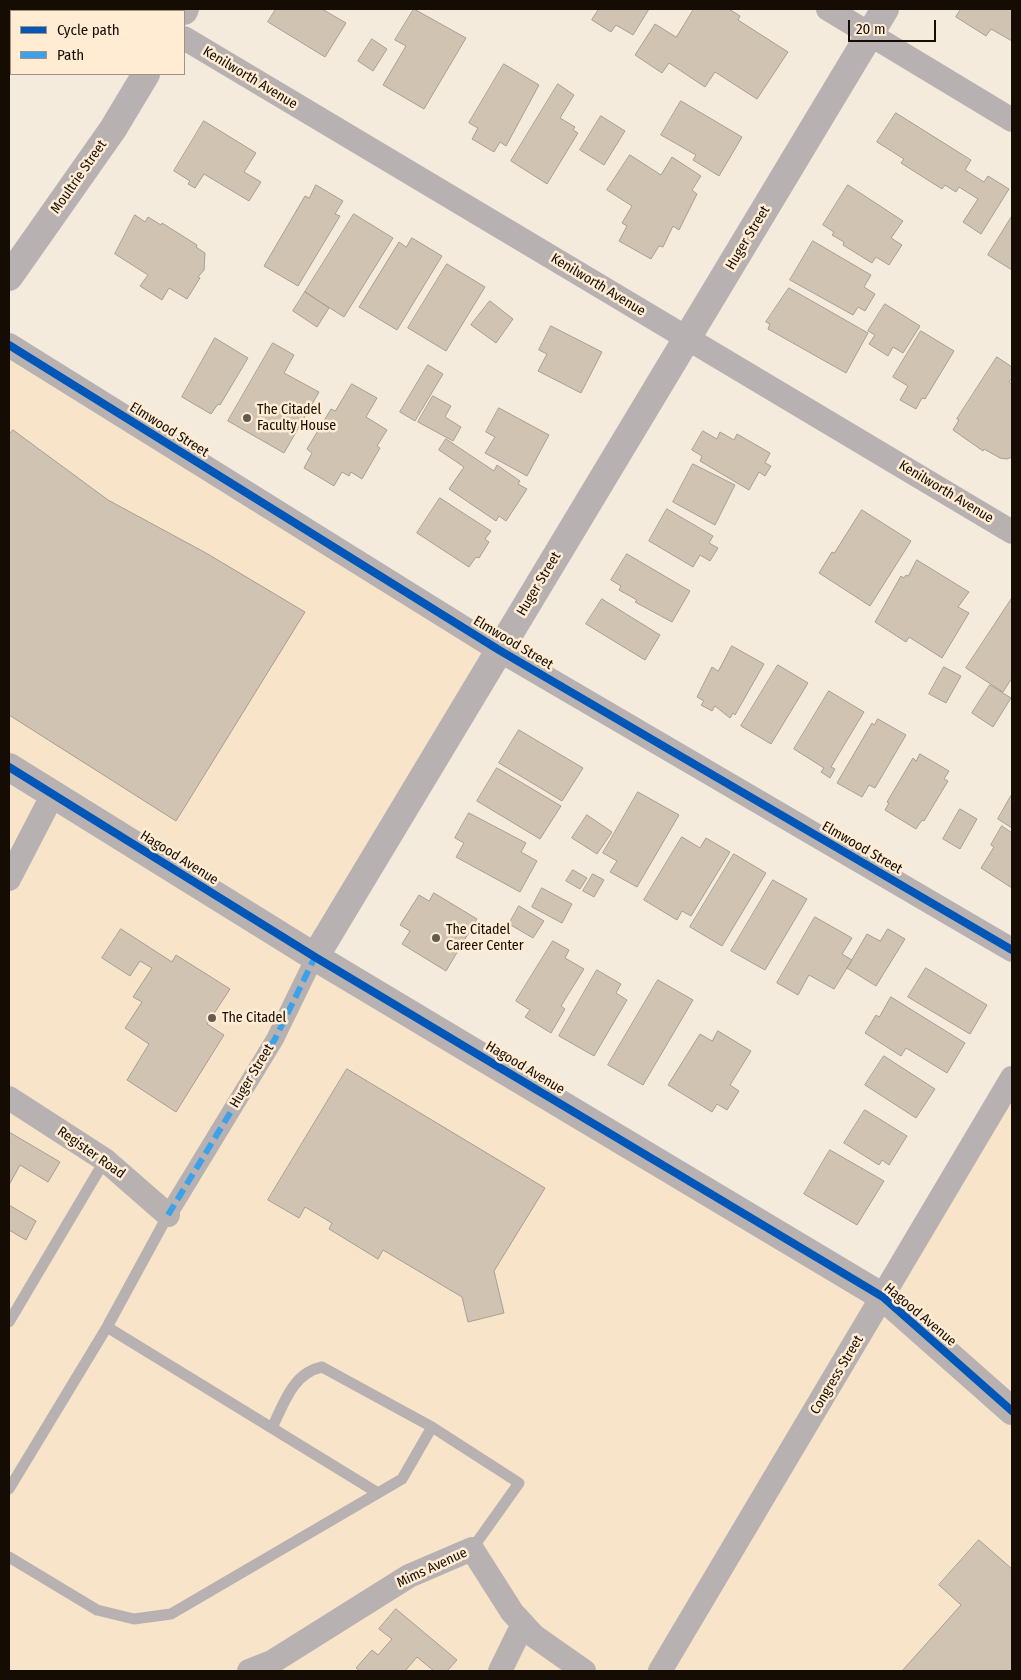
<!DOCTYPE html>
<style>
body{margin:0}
#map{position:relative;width:1021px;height:1680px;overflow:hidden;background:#f5ebdd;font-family:"Fira Sans Condensed",sans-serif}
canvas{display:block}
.frame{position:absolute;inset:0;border:10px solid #150d04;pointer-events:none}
.legend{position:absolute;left:10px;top:10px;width:175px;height:65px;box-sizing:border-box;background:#ffecd3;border:1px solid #a19380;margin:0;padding:6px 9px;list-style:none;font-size:15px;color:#150d04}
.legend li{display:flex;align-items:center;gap:10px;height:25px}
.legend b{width:25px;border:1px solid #a19380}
.scale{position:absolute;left:848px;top:20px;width:88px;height:22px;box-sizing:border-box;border:2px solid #150d04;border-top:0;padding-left:6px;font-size:15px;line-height:18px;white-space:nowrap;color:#150d04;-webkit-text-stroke:4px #ffecd3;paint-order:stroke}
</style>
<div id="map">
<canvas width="1021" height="1680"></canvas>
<div class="frame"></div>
<ul class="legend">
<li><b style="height:6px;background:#0057b8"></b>Cycle path</li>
<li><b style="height:6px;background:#3da1e9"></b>Path</li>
</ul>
<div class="scale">20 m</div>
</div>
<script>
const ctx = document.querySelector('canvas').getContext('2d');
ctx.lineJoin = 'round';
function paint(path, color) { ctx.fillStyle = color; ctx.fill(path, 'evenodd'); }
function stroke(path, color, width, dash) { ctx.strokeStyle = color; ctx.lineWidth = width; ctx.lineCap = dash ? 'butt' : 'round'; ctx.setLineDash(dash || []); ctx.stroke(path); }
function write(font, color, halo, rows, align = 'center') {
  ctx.font = font + ' "Fira Sans Condensed",sans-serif'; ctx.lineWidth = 5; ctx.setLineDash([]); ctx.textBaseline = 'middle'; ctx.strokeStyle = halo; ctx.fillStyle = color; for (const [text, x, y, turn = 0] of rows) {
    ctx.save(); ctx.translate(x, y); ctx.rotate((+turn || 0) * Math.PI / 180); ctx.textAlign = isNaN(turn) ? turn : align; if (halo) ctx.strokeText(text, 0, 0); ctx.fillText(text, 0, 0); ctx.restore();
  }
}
const built = new Path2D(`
 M9,345L499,650L315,957L883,1297L1012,1078V1671H9Z`);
const building = new Path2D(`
 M276,9H322L346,23L325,57L268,22Z
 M414,9L466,38L424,109L383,85L406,46L395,40Z
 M599,9H649L633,35L616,25L611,32L592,20Z
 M694,9H729L740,16L738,20L788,52L757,99L715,72L705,87L669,63L662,73L635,55L655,24L676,37Z
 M961,9H1012V41L991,29L986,36L956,17Z
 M372,39L387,49L373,71L358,61Z
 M504,64L539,85L506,146L500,142L494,152L472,139L478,128L469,123Z
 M558,84L574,95L560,118L575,127L573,130L578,133L547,184L511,161Z
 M681,101L742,137L719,176L693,160L696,155L661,135Z
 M896,113L971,160L965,170L984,182L988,176L1009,189L981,234L963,222L978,199L959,187L956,192L945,185L942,189L901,163L904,159L877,142Z
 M601,116L625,131L604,165L580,150Z
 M204,121L256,153L244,172L261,182L249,201L204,174L195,188L188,184L190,181L174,171Z
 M630,155L661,175L672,157L701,176L692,190L697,194L679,230L673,226L663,247L659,246L651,259L619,241L627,226L622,223L632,206L607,190Z
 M316,185L343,201L335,214L340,216L298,286L264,266L305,196L309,198Z
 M848,185L903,221L891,238L902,245L889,265L876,257L872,263L843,245L844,242L832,235L834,232L823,225Z
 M354,214L393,238L344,317L305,292Z
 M135,215L145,222L148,217L161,225L162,223L197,245L196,247L205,253L204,270L198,277L200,278L187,299L169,288L162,300L140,286L148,275L115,254Z
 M1012,216V270L988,255Z
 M412,238L442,256L397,330L359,307L399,242L406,247Z
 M813,241L871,275L864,287L875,294L865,311L858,307L853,315L790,280Z
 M447,264L485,287L446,351L408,328Z
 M789,288L868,333L846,373L768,329L770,324L766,322Z
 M305,292L329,308L317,327L293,311Z
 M490,301L513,319L496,343L471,325Z
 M885,304L920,326L903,353L893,347L888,356L869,344L875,335L868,331Z
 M551,326L602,352L581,393L538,371L547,354L539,350Z
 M921,331L954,351L925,399L922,398L916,409L900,400L908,386L893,377Z
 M215,338L248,358L220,405L218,404L211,414L182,397Z
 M273,343L294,355L284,373L319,392L284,453L228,421Z
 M997,357L1012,367V378L1009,382L1012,384V457L1007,459L1000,458L984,449L983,451L953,430L959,420L957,419Z
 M428,365L443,374L415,421L400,412Z
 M352,384L377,398L366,417L387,430L377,446L380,448L362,479L351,472L349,476L342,472L334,486L304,468L312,453L307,449L331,409L335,411Z
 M433,396L451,406L445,417L461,427L453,441L418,422Z
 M499,408L549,435L527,476L485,453L495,437L486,432Z
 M13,430L108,500L206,553L305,612L176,821L9,715V435Z
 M703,431L717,439L720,432L734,440L737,434L770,453L765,463L771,466L765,476L759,472L749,490L700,461L702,456L692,450Z
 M446,439L494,471L497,465L520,481L518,484L527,489L506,521L499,516L496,521L449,489L464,467L439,450Z
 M693,464L735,485L715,525L673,502Z
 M440,498L491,531L485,539L489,542L479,558L476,557L469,567L417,533Z
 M667,509L713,536L709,543L718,548L710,561L700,555L693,567L649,541Z
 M862,510L911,541L870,606L819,573L832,552L834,553Z
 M627,554L690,591L672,622L635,602L637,600L619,590L621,586L611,580Z
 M917,560L969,592L958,607L969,613L942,658L909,637L906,642L875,622L901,576L904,578L906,575L908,576Z
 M1012,598V678L1003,692L966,668Z
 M602,599L660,635L645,660L586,624Z
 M732,646L764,664L735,715L733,713L730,718L715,706L712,711L701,705L704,701L697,697L712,667L718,671Z
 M778,665L808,683L771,744L741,726Z
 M944,667L961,676L946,703L929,694Z
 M990,685L1011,698L993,727L972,713Z
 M829,691L864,712L831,767L835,769L830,778L821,772L824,768L794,749Z
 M878,719L906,735L875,788L869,785L862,797L837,783L872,723L874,725Z
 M519,730L583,768L562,801L499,763Z
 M920,754L949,771L944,779L948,781L924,821L922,820L916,829L885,810L889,803L887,802L913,758L916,761Z
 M497,768L561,806L540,839L477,801Z
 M638,792L679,815L637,887L610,872L617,861L603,853Z
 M1012,794V828L998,819Z
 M960,809L977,819L960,849L943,839Z
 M469,813L526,843L521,852L537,861L520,892L456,857L464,843L455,838Z
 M587,815L612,832L597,854L572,838Z
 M1002,826L1012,833V888L981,868L994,847L991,845Z
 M682,837L700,848L706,838L730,852L691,916L682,911L677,920L644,900Z
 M734,854L766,873L722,946L690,927Z
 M573,870L587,878L580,889L566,881Z
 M593,874L604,880L594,897L583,891Z
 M773,880L807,899L765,970L731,951Z
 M542,888L572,904L562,923L532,907Z
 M434,893L477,919L446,971L402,944L410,931L400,925L419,895L429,901Z
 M519,906L544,921L533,938L509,924Z
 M815,917L852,938L842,954L852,960L834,989L809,975L798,995L777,983Z
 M121,929L172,962L176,955L230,989L207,1024L224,1035L176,1112L127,1080L149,1044L125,1028L142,1002L133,997L152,968L140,961L130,976L102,958Z
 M888,929L905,939L876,986L847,968L867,934L880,941Z
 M553,941L569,950L565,958L584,969L561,1006L565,1009L551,1033L525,1017L530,1010L516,1001Z
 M926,968L987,1005L970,1034L908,997Z
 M597,970L621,984L616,993L627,1000L594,1056L559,1036Z
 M658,980L693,1000L643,1085L608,1065Z
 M891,997L965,1043L947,1073L906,1048L901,1056L865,1033L876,1015L879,1017Z
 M718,1031L751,1051L730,1085L739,1091L727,1110L717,1104L712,1112L668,1085L700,1034L712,1041Z
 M884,1056L935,1089L916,1118L865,1085Z
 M347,1069L545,1188L494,1271L504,1313L468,1322L462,1297L383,1250L378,1259L329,1229L332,1223L305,1207L299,1218L268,1200Z
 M865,1110L907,1136L889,1165L882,1160L879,1165L844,1143Z
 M9,1132L60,1162L48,1182L20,1165L9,1185Z
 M830,1150L884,1181L857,1225L804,1194Z
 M9,1205L36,1221L26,1240L9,1230Z
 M979,1540L1012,1569V1671H902L961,1605L939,1585Z
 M396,1609L457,1660L447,1671H434L417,1657L405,1671H360L356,1668L372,1650L378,1655L392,1639L379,1629Z`);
const service = new Path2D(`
 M9,1322L105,1160
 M107,1327L378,1493
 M272,1428C284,1403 293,1373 322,1367L432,1427L519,1483L472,1549
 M9,1489L107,1327L168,1215
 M9,1557L97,1610L134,1619L171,1614L402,1479L432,1427`);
const pedestrian = new Path2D(`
 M168,1215L275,1039L315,957`);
const minor = new Path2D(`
 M828,9L1012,120
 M29,11L30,9
 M184,38L1012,532
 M9,39L11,36
 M9,345L499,650L1012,950
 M9,879L53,794
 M9,1098L105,1160L168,1215
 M249,1671L272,1662L409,1576L472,1549L512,1612L534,1636L584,1671
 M500,1671L523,1624
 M660,1671L1012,1078`);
const tertiary = new Path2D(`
 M184,11L185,9
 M9,277L113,129L146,74
 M9,767L315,957L883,1297L1012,1411
 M315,957L885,9`);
const quiet = new Path2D(`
 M168,1215L275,1039L315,957`);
const cycleway = new Path2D(`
 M9,345L499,650L1012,950
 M9,767L315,957L883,1297L1012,1411`);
const markers = [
 [247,418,5,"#635b50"],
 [436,938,5,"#635b50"],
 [212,1018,5,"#635b50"]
];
const streetNames = [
 ["Kenilworth Avenue",250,78,31],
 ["Moultrie Street",79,177,-55],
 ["Huger Street",748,238,-59],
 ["Kenilworth Avenue",598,285,31],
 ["Elmwood Street",169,430,32],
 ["Kenilworth Avenue",946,492,31],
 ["Huger Street",539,584,-59],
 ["Elmwood Street",513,643,31],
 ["Elmwood Street",862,848,30],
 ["Hagood Avenue",179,858,32],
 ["Hagood Avenue",525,1068,31],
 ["Huger Street",252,1076,-59],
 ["Register Road",91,1153,35],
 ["Hagood Avenue",920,1315,40],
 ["Congress Street",837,1375,-59],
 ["Mims Avenue",432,1568,-25]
];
const poiNames = [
 ["The Citadel",257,410],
 ["Faculty House",257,426],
 ["The Citadel",446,930],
 ["Career Center",446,946],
 ["The Citadel",222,1018]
];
paint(built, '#f8e4c9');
paint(building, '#d0c3b1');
stroke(building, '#a79f94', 1);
stroke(service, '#b8b1b2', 11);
stroke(pedestrian, '#b8b1b2', 18);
stroke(minor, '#b8b1b2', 24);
stroke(tertiary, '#b8b1b2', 28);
stroke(quiet, '#3da1e9', 6, [12, 6]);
stroke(cycleway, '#0057b8', 8);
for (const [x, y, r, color] of markers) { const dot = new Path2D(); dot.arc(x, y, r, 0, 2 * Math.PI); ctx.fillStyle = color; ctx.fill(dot); stroke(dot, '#ffecd3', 2); }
write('14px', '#150d04', '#ffecd3', streetNames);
write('14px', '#150d04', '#ffecd3', poiNames, 'left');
</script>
